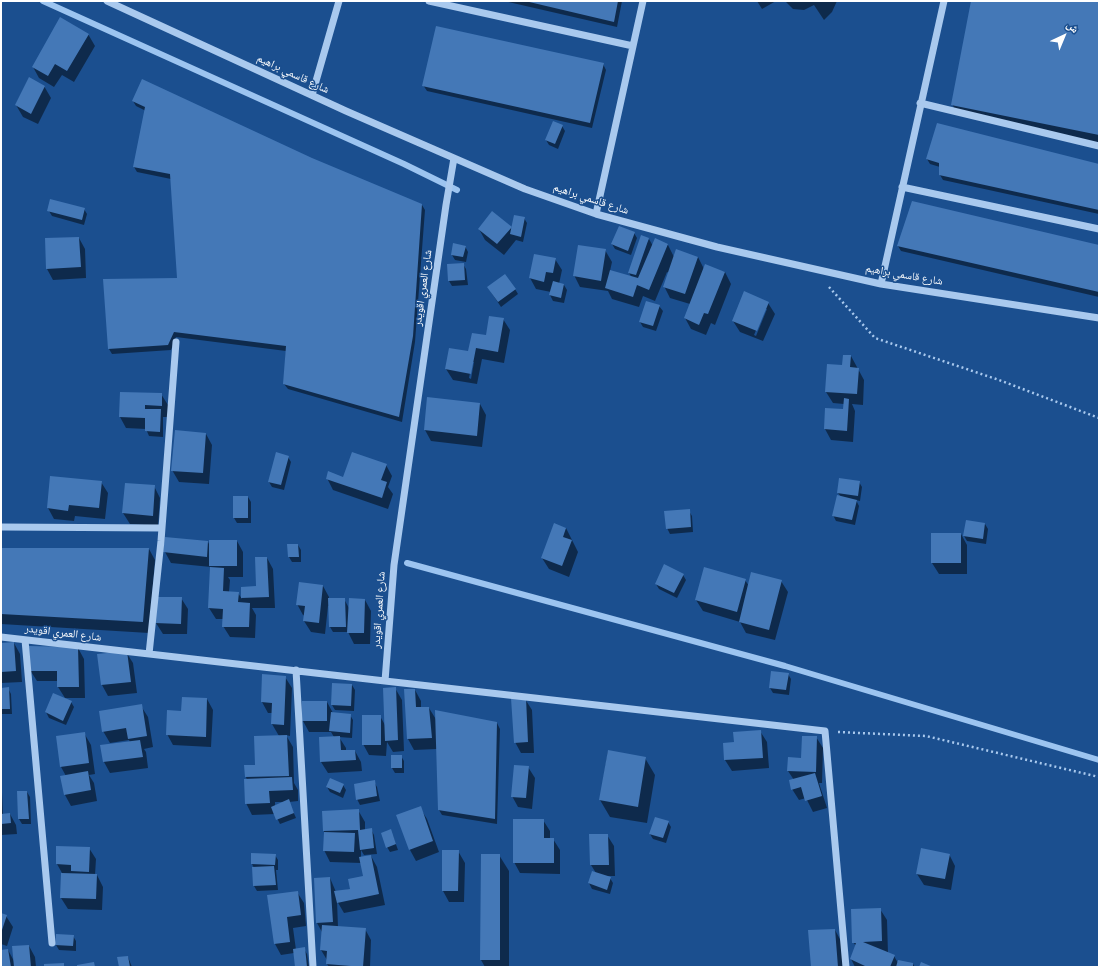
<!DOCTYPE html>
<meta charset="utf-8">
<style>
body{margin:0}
#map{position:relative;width:1100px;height:968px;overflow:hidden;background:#1b4f8f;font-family:Karla,"Noto Naskh Arabic",sans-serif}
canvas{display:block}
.frame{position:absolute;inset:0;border:2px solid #fff;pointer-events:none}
.north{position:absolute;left:1044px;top:16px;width:40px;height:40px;-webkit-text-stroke:3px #1b4f8f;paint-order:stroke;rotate:44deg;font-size:11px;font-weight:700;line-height:16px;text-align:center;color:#fff}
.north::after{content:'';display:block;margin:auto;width:14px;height:18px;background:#fff;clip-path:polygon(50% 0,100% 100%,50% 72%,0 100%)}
</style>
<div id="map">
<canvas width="1100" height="968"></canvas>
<div class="frame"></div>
<div class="north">ش</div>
</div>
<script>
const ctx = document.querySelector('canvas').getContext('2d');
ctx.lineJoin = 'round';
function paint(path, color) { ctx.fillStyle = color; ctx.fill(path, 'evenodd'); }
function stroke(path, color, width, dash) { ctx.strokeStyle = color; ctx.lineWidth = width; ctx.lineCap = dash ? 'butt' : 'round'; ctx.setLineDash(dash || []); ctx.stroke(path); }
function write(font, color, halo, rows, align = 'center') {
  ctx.font = font + ' Karla,"Noto Naskh Arabic",sans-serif'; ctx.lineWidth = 3; ctx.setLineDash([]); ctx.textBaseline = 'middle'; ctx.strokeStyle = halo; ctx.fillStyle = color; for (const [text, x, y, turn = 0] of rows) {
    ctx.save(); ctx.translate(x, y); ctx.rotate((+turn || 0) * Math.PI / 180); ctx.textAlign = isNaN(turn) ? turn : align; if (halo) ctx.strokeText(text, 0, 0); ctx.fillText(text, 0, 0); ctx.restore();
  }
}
const shadow = new Path2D(`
 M504,1H622L617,27Z
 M757,1H776L762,9Z
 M785,1H837L832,12L824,20L814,5L804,10L793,9Z
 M972,1H1099V144L958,115L952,104Z
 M88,34L95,46L74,82L62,75L54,87L39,78L33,67Z
 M603,64L606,70L592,128L427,91L423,85Z
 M44,86L51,98L38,124L23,117L16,105Z
 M133,101L312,159L422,205L425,210L415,342L402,422L288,389L284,384L286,351L176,337L171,350L112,354L109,349L104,280L178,279L171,179L137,172L134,167L146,111L136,106Z
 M562,126L565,131L558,149L549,145L546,140Z
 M927,159L1099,165V214L943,180L940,175V167L930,164Z
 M84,209L87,214L84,225L52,216L49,211Z
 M524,218L527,223L523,242L516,240L504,255L485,240L479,229L511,227L512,230Z
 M634,233L637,238L631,255L615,249L612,244Z
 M79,238L85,249L86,278L53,280L47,269Z
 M649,239L653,246L656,240L668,245L674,257H698L704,269L725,272L731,284L715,325L711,323L706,335L691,329L685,318L690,304L670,298L664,286L669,273L667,272L655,301L643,296L639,307L612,299L608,291L580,287L574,275L605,250L612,262L610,271L632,278L629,273Z
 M465,246L468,252L466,262L455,260L452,255Z
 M898,246H1099V297L901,251Z
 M535,255L555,259L562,270L559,284L564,285L567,290L564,303L553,301L550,295L551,292L536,289L530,278Z
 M463,264L466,269L468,285L452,286L449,281Z
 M515,289L518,294L501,307L491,292Z
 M768,303L775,314L763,341L740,332L733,321ZM765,309H767L756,336L754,335Z
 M659,306L663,311L656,331L643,327L640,322Z
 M503,319L510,330L504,363L482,359L477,384L453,380L446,369L469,352ZM472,362H474L471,379L469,378Z
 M851,356L864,380L863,405L852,404L855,411L853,442L831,440L825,429L844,410V404L833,403L826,392Z
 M161,394L168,405V417H163V437L149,436L146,429L126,428L120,417Z
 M480,404L486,415L482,447L431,441L425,430Z
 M206,434L212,445L209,484L179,482L172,470Z
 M288,457L291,462L284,490L272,487L269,482Z
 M386,465L392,476L388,487L393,494L388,509L333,490L327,478H344Z
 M101,482L108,493L105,519L75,516L74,521L54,519L48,508Z
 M859,482L862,487L860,501L856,500L859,506L855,525L836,521L833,515L841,497L838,493Z
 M154,486L160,498L158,526L130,524L123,513Z
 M234,497H248L251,502V523H237L234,518Z
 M689,511L692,516L693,532L670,534L667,528Z
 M985,524L988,529L986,544L967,541L964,536Z
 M566,528L578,552L569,577L549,569L542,558Z
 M961,534L967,545V574H939L932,563Z
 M237,541L243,552V577H228L230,580L229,592L238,593L242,599V588L257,587L267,558L273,569L275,608H252L256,615L255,638L230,637L223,626L224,619H216L209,608L211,567L171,563L165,552L208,542L210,546Z
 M289,545H298L301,550V562H292L289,557Z
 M1,549H149L155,560L149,633L1,624Z
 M683,575L686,580L677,598L659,589L656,584Z
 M745,580L749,586L781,581L788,592L775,640L746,633L740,622L703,611L696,600Z
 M323,586L329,597V600L344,599L349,608L365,600L371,611L370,644H354L348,632H333L330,627L329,606H328L325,634L311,632L304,621L305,616L303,615L297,604Z
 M181,598L188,609L187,634H163L156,623Z
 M14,643L20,654L22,682L1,683V644Z
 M78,648L84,659L85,698H65L58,687V681H37L30,670Z
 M126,652L133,663L137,693L108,696L102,685L98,655Z
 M788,674L791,679L789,695L773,693L770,688Z
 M285,677L292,688L290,736L286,735L293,747L294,783L298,790V801L289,802L296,818L280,824L275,814L252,815L246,803L247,780L246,777L279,736L272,724V713H268L262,702ZM275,802H285L275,806Z
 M352,685L355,690L354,711L335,710L332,705Z
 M8,688L11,694L12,714H1V689Z
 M395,688L402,700L404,751L393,752L387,742L386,756L369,755L363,744L380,716L385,725Z
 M405,690H415L421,701V708H429L437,721L497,723L500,729L497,824L442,815L439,810L437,749L414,750L408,739Z
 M207,699L213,710L211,747L173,745L167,734L182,712Z
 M525,699L532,710L534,753H521L515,742Z
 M71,702L74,707L66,725L49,718L46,712Z
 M327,702L333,713L350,715L353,720L352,738L339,737L346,748V751H355L361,762L362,771L328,773L321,762L334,737L331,732H309L303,721Z
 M141,706L148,717L153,747L144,749L146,752L148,768L110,773L104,762L102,746L130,742L129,740L110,743L103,731Z
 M760,731L767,742L769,768L732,771L725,760L724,744L735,743Z
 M84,733L91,745L95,774L89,775L94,783L97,801L71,806L65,795L66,776L61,767Z
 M816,737L823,748L822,783H819L827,808L813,812L806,798L799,800L792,789L794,780L788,771L802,759Z
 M608,751L645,758L655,775L647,823L610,817L600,800Z
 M401,756L404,761V773H395L392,768Z
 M528,767L535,778L532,809L518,807L512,796Z
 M1,770L3,815L10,814L16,825L17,834L1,835Z
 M374,782L377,787L380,801L360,805L357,799Z
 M343,785L346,790L343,798L330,792L327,787Z
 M18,792H27L30,797L31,824H22L19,819Z
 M420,808L427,819L439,852L416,861L410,850L397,816Z
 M358,810L365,822V830L371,829L374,835L377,854L364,855L361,850V858L371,856L377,867L385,905L344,913L337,901L338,927L365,929L371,940L370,967H329L327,964V960L321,950L322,932L317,923L330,878L336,892L351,889L364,877L361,863L330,862L324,850V831Z
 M543,820L550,831V839H553L560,850V874L520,873L514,862Z
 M668,822L671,827L666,843L653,839L650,834Z
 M590,835H607L614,846L615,876H605L610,878L613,883L610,894L592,889L589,883L592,872L596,873L591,865Z
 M393,836L398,850L390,852L387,847Z
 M89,848L96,859L95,875H97L103,887L102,910L68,909L61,898L62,873L57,864Z
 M458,851L465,863L464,902H449L443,891Z
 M252,854L275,855L278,860V870H276L278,890L257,891L254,886L253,868H254L252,864Z
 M949,854L955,866L951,890L924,885L917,874Z
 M499,855L509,871V967H485L481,960Z
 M297,892L304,903L306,926L293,928L296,950L304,949L307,954L309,967H296L294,953L281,955L275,944Z
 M880,909L887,920L888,954L894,956L898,963L913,964L915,967H855L851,959L856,946L853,942Z
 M1,914L6,916L13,927L7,946L1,944Z
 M835,930L841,941L843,967H812Z
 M73,936L76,941V951L59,950L56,945Z
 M29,946L35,957L36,967H1V951L8,950L14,961Z
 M128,957L132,967H120Z`);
const stream = new Path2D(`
 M43,1L404,164L457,190
 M407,563L785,666L1099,760`);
const building = new Path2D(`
 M525,1H618L614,22Z
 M971,1H1099V135L951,105Z
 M60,17L89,34L67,71L55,64L48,76L32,67Z
 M436,26L604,63L590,123L422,86Z
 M29,77L45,86L31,114L15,105Z
 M142,79L312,158L422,204L413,336L399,417L283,384L286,346L174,332L168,345L108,349L103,279L177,278L170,174L133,167L145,107L132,101Z
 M553,121L563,125L555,144L545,140Z
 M937,123L1099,164V210L939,175V163L926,159Z
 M50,199L85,208L82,220L47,211Z
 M912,201L1099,245V292L897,246Z
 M492,211L512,227L497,244L478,229Z
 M514,215L525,217L521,237L510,234Z
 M619,226L635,232L628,251L611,244Z
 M641,235L649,238L636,275L628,273Z
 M79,237L81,267L46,269L45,238Z
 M655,238L668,244L649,290L637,285L633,297L605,288L610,270L638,278Z
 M453,243L466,246L463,257L451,255Z
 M578,245L606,249L601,281L573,276Z
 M676,249L698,257L685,294L663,287Z
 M534,254L556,258L553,273L546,272L544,282L529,278Z
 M464,263L465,280L448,281L447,264Z
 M705,264L725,272L708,314L704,313L699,325L684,318Z
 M505,274L516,289L498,302L487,287Z
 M553,281L564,284L561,298L549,295Z
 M744,291L769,302L757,331L732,321Z
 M646,301L660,305L653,326L639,322Z
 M489,316L504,318L498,352L476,348L471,374L445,369L449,348L468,351L472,333L486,335Z
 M843,355H851L850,367L859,368L857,394L825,392L827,364L842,365Z
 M120,392L162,393V406L145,405V409H161L160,432L145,431V418L119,417Z
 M427,397L480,403L477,436L424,430Z
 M844,398L849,399L847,431L824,429L825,408L843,409Z
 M175,430L206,433L203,473L171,471Z
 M276,452L289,456L281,485L268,482Z
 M352,452L387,464L381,480L387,482L382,498L326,479L328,471L343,477Z
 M50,476L102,481L99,508L69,505L68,511L47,508Z
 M839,478L860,481L858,496L837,493Z
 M125,483L155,485L153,516L122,513Z
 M837,495L857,500L852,520L832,516Z
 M233,496H248V518H233Z
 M690,509L691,527L666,529L664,511Z
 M966,520L985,523L983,539L963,536Z
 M554,523L566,528L563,537L572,540L562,566L541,558Z
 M931,533H961V563H931Z
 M165,537L208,541L207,557L163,552Z
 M209,540H237V566H209Z
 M287,544H298L299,557H288Z
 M1,548H149L143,622L1,614Z
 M255,557H267L269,597L241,598V587L256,586Z
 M664,564L684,574L674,593L655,584Z
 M210,567L224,568L223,591L239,592L238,602L250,603L249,627H222L223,609L208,608Z
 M704,567L746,579L737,612L695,600Z
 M751,572L782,580L769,630L739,622Z
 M299,582L323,585L319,623L303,621L305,606L296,605Z
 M156,597H182L181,624L155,623Z
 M328,598H345L346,627H329Z
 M349,598L365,599L364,633H347Z
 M14,642L16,671L1,672V643Z
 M29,646L78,647L79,687H57V671H29Z
 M127,651L131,682L101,685L97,654Z
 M771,671L789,673L786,690L769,688Z
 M262,674L286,676L284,725L271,724L272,703L261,702Z
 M332,683L352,684L351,706L331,705Z
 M9,687L10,709H1V688Z
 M396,687L398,740L385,741L383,688Z
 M404,689H415L416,707H429L432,738L407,739Z
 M53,693L72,701L63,721L45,712Z
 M182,697L207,698L206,737L166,735L167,710L181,711Z
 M511,698H526L528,742L514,743Z
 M302,701H327V721H302Z
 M142,704L147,736L128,739L126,728L102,732L99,711Z
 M435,710L497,722L495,819L438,810Z
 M331,712L351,714L350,733L329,731Z
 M362,715H381V745H362Z
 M761,730L763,758L724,760L723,743L734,742L733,732Z
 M85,732L89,763L60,767L56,736Z
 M287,735L289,776L245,777L244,765H255L254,736Z
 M340,736L341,750H355L356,760L320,762L319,737Z
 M802,736H817L816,772L787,771L788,757L801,758Z
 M140,740L143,757L103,762L100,745Z
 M608,750L646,757L638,807L599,800Z
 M391,755H402V768H391Z
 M514,765L529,766L526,798L511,797Z
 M88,771L91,790L64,795L60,776Z
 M815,773L822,796L805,801L801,787L791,790L789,780Z
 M292,777L293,790L269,791L270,803L245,804L244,779Z
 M330,778L344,784L340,793L326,787Z
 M375,780L377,796L356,800L354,784Z
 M17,791H27L29,819H18Z
 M289,799L294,813L276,820L271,807Z
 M421,806L433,841L409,850L396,815Z
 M359,809L360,830L372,828L374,848L360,850L358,830L323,831L322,811Z
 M10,813L11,823L1,824V814Z
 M655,817L669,821L663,838L649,834Z
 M513,819H544V838H554V863H513Z
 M391,829L396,844L386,848L381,833Z
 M324,832L355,833L354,852L323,851Z
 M589,834H608L609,865H590Z
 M56,846L90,847L89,872L71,871V865L56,864Z
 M921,848L950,854L945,879L916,874Z
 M442,850H459L458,891H442Z
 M251,853L276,854L275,865L251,864Z
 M481,854H500V960H480Z
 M371,855L379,894L337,903L334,891L350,889L348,879L363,876L359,857Z
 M274,866L276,885L253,886L252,867Z
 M592,871L611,877L607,890L588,883Z
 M61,873L97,874L96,899L60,898Z
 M330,877L333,922L316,923L314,878Z
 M298,891L301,915L287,917L290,942L274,944L267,895Z
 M881,908L882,941L863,942L895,955L890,967H862L865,966L850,959L856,943H852L851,909Z
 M1,913L7,915L1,933Z
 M322,925L366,928L363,967L326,964L327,951L320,950Z
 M835,929L838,967H811L808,930Z
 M56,934L74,935L73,946L55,945Z
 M29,945L31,967H14L12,946Z
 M305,947L307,967H295L293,949Z
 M8,949L11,967H1V950Z
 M128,956L130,967H119L117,957Z
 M898,960L913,963V967H896Z
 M94,962L95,967H77V965Z
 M921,962L933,967H919Z
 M64,963V967H44V964Z`);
const path = new Path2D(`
 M829,287L875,338L999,380L1099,418
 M838,732L926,736L1099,777`);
const minor = new Path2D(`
 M107,1L346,111L525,189L596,214L717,247L881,284L1099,318
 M429,1L633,46
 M312,95L339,1
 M920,103L1099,146
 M902,187L1099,229
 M596,214L643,1
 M881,284L944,1
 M1,527L162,528
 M1,637L385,681L394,565L446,205L454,158
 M25,640L52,943
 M149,654L161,541L176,342
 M296,670L313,967
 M385,681L825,731L846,967`);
const streetNames = [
 ["شارع قاسمي براهيم",293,74,25],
 ["شارع قاسمي براهيم",591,199,18],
 ["شارع قاسمي براهيم",904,275,10],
 ["شارع العمري اقويدر",423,288,-82],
 ["شارع العمري اقويدر",379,610,-86],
 ["شارع العمري اقويدر",63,633,7]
];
paint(shadow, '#0007');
stroke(stream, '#9cc4f0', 6);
paint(building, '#4478b7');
stroke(path, '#a9c9ee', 2.5, [2, 3]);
stroke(minor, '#a9c9ee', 7);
write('11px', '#fff', '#1b4f8f', streetNames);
</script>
